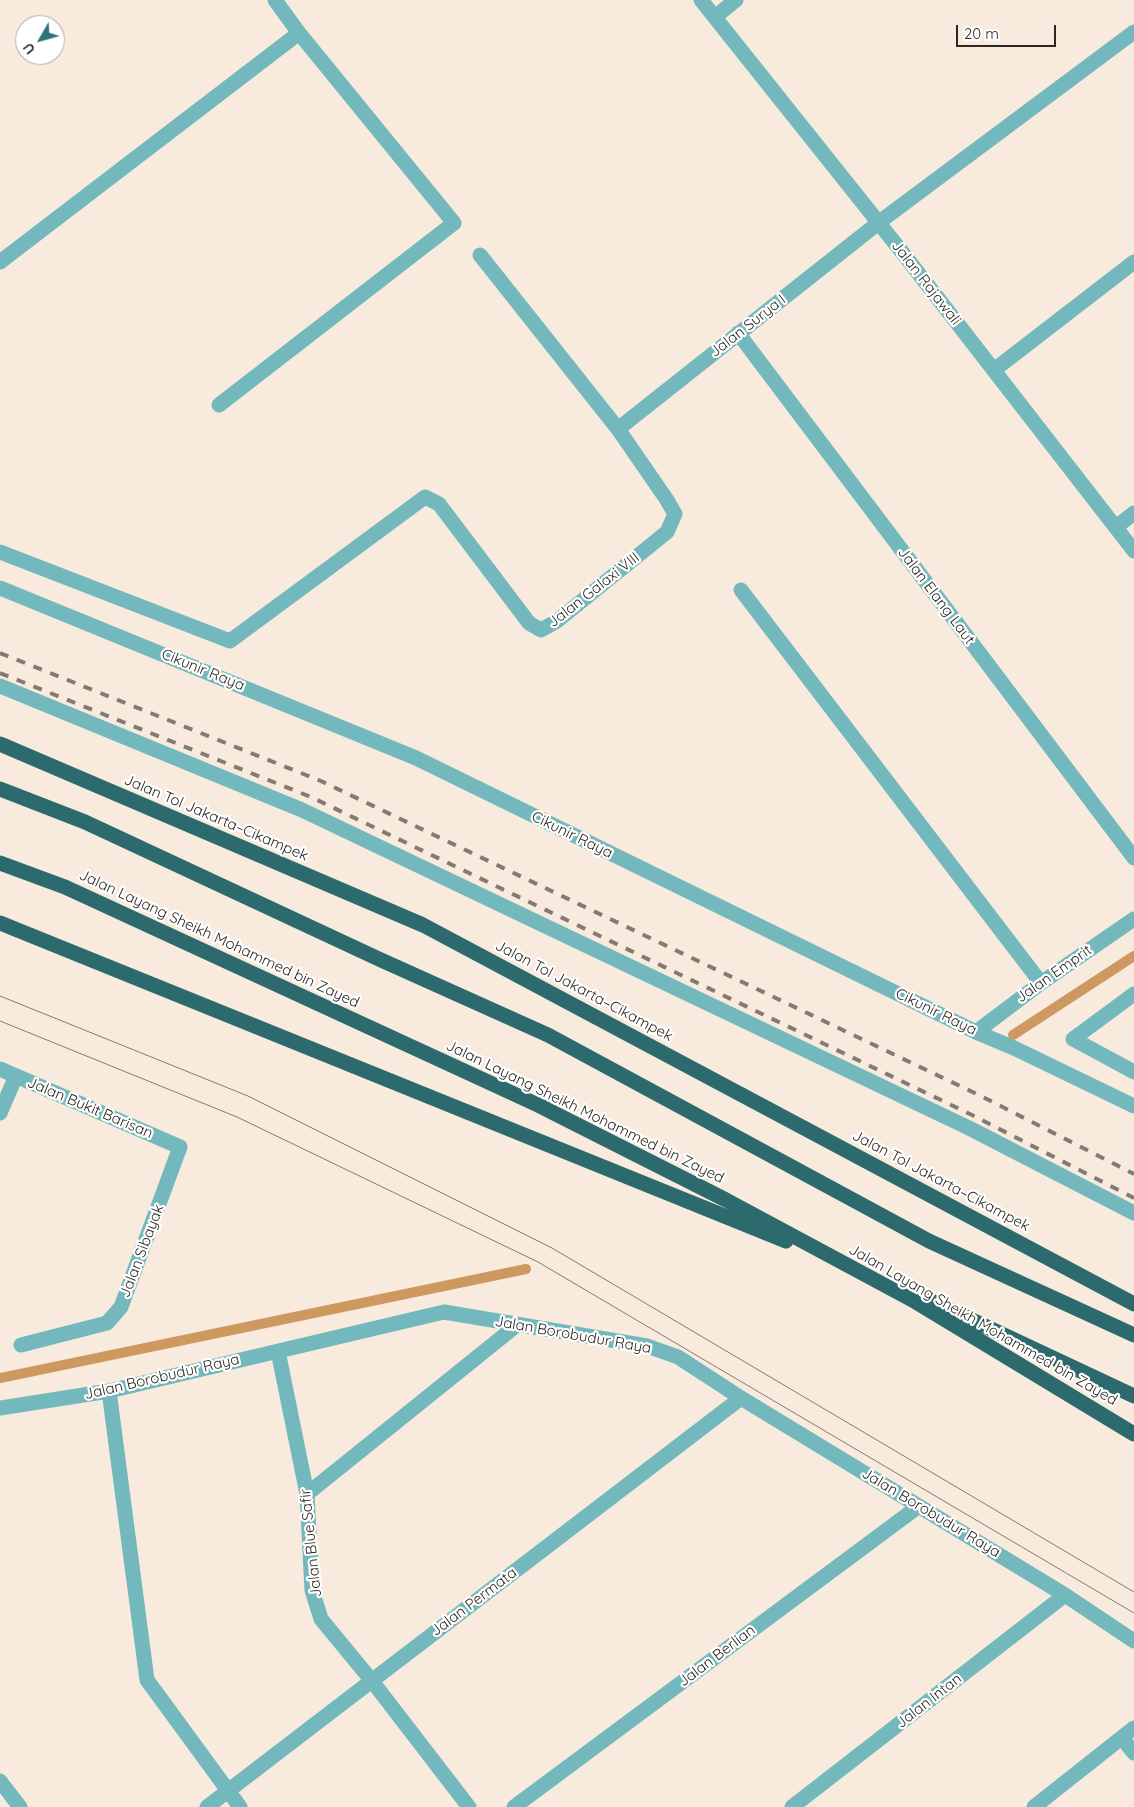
<!DOCTYPE html>
<meta charset="utf-8">
<style>
body{margin:0}
#map{position:relative;width:1134px;height:1807px;overflow:hidden;background:#f8eadd;font-family:Quicksand,sans-serif}
canvas{display:block}
.north{position:absolute;left:15px;top:15px;width:50px;height:50px;box-sizing:border-box;background:#fff;border:1px solid #aba9a7;border-radius:50%;rotate:232deg;font-size:14px;font-weight:700;line-height:20px;text-align:center;color:#2c2722}
.north::after{content:'';display:block;margin:auto;width:18px;height:22px;background:#2b7579;clip-path:polygon(50% 0,100% 100%,50% 72%,0 100%)}
.scale{position:absolute;left:956px;top:25px;width:100px;height:22px;box-sizing:border-box;border:2px solid #2c2722;border-top:0;padding-left:6px;font-size:15px;line-height:18px;white-space:nowrap;color:#2c2722;-webkit-text-stroke:4px #fff;paint-order:stroke}
</style>
<div id="map">
<canvas width="1134" height="1807"></canvas>
<div class="north">U</div>
<div class="scale">20 m</div>
</div>
<script>
const ctx = document.querySelector('canvas').getContext('2d');
ctx.lineJoin = 'round';
function stroke(path, color, width, dash) { ctx.strokeStyle = color; ctx.lineWidth = width; ctx.lineCap = dash ? 'butt' : 'round'; ctx.setLineDash(dash || []); ctx.stroke(path); }
function write(font, color, halo, rows, align = 'center') {
  ctx.font = font + ' Quicksand,sans-serif'; ctx.lineWidth = 4.5; ctx.setLineDash([]); ctx.textBaseline = 'middle'; ctx.strokeStyle = halo; ctx.fillStyle = color; for (const [text, x, y, turn = 0] of rows) {
    ctx.save(); ctx.translate(x, y); ctx.rotate((+turn || 0) * Math.PI / 180); ctx.textAlign = isNaN(turn) ? turn : align; if (halo) ctx.strokeText(text, 0, 0); ctx.fillText(text, 0, 0); ctx.restore();
  }
}
const stream = new Path2D(`
 M1013,1035L1134,956
 M0,1378L526,1269`);
const minor = new Path2D(`
 M701,0L902,252L1134,551
 M715,17L736,0
 M0,262L299,33
 M738,333L1134,858
 M994,370L1134,262
 M219,405L454,223L299,33L275,0
 M618,429L882,220L1134,32
 M1116,527L1134,513
 M0,552L230,641L425,497L439,504L529,623L541,630L557,621L667,532L675,514L667,500L618,429L480,255
 M741,590L1041,983
 M1134,994L1073,1039L1134,1072
 M976,1032L1041,983L1134,919
 M0,1069L180,1147L121,1307L107,1323L21,1345
 M0,1113L16,1076
 M278,1351L307,1494L312,1590L321,1619L372,1681L469,1807
 M109,1391L147,1680L240,1807
 M0,1408L109,1391L444,1312L647,1346L678,1357L741,1398L1065,1595L1134,1641
 M307,1494L517,1325
 M1122,1738L1134,1753
 M0,1781L20,1807
 M207,1807L741,1398
 M514,1807L919,1506
 M792,1807L1065,1595
 M1034,1807L1134,1728`);
const tertiary = new Path2D(`
 M0,588L416,758L976,1032L1014,1048L1134,1106
 M0,686L302,810L969,1128L1134,1213`);
const motorway = new Path2D(`
 M0,744L423,925L1134,1304
 M0,789L85,822L381,960L548,1035L929,1241L1134,1335
 M0,863L65,887L538,1105L726,1200L916,1302L1134,1434
 M0,923L786,1241
 M925,1298L1134,1396`);
const tram = new Path2D(`
 M0,996L248,1096L552,1248L1134,1592
 M0,1021L237,1117L538,1262L1134,1613`);
const rail = new Path2D(`
 M0,653L321,781L981,1096L1134,1174
 M0,673L311,797L972,1115L1134,1198`);
const streetNames = [
 ["Jalan Rajawali",926,283,52],
 ["Jalan Surya I",748,326,-38],
 ["Jalan Galaxi VIII",594,590,-38],
 ["Jalan Elang Laut",936,596,53],
 ["Cikunir Raya",203,670,22],
 ["Jalan Tol Jakarta–Cikampek",216,818,23],
 ["Cikunir Raya",572,835,26],
 ["Jalan Layang Sheikh Mohammed bin Zayed",219,939,25],
 ["Jalan Emprit",1054,974,-35],
 ["Jalan Tol Jakarta–Cikampek",584,991,28],
 ["Cikunir Raya",936,1012,26],
 ["Jalan Bukit Barisan",90,1108,23],
 ["Jalan Layang Sheikh Mohammed bin Zayed",585,1112,26],
 ["Jalan Tol Jakarta–Cikampek",941,1181,28],
 ["Jalan Sibayak",142,1251,-69],
 ["Jalan Layang Sheikh Mohammed bin Zayed",983,1325,30],
 ["Jalan Borobudur Raya",573,1335,10],
 ["Jalan Borobudur Raya",162,1377,-13],
 ["Jalan Borobudur Raya",931,1513,31],
 ["Jalan Blue Safir",311,1543,-96],
 ["Jalan Permata",474,1602,-37],
 ["Jalan Berlian",717,1656,-37],
 ["Jalan Intan",929,1701,-38]
];
stroke(stream, '#ce9961', 10);
stroke(minor, '#72b8bc', 15);
stroke(tertiary, '#72b8bc', 15);
stroke(motorway, '#2c6a6e', 15);
stroke(tram, '#837b72', 1);
stroke(rail, '#837b72', 4, [9, 9]);
write('15px', '#2c2722', '#fff', streetNames);
</script>
